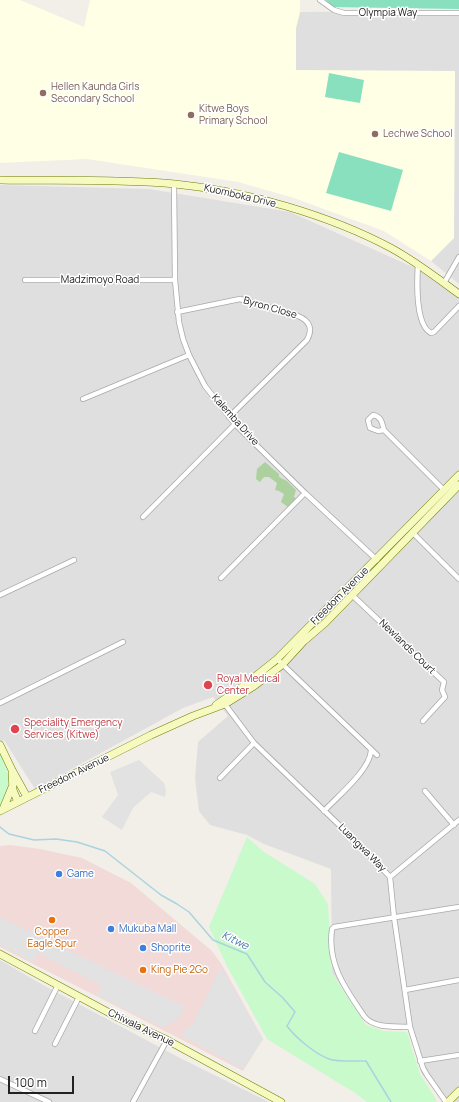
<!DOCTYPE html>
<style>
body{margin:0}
#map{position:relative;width:459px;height:1102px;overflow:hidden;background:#f2efe9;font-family:Manrope,sans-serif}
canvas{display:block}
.scale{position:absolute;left:8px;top:1076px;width:66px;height:18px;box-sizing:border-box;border:2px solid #222;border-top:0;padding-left:5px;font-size:12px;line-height:14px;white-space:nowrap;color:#222;-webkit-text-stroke:3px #fff;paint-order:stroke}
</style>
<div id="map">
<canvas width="459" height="1102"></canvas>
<div class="scale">100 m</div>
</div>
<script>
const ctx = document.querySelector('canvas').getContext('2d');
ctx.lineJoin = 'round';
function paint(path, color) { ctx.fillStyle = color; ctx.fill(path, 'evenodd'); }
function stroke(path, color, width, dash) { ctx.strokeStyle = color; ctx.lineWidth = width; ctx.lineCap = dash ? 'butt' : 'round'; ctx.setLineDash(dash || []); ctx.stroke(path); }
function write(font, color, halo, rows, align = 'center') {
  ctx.font = font + ' Manrope,sans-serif'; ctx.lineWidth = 3; ctx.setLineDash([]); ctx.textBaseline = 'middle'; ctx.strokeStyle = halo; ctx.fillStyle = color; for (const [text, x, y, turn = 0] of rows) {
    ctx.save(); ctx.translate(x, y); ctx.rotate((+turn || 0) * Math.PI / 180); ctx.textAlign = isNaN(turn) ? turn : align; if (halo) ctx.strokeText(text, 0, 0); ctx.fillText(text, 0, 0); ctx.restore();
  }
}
const residential = new Path2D(`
 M459,11V284L431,261L454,238L296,70V28L300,12Z
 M0,185L149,189L290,212L415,268L459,298V1102H448L422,1074L408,1029L390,1028L368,1024L332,973L331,869L264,844L247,835L210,825L199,811L195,778L198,742L228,716L213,697L183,708L35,789L4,740L0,742Z
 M0,960L43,985L180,1058L269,1102H0Z`);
const commercial = new Path2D(`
 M10,845L40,849L82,858L131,883L212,951L222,965L263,1039L243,1071L0,947V846Z`);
const education = new Path2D(`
 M0,0H20L84,27L90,0H300V12L296,28V70L455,71L454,238L431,261L384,231L294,198L238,182L87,159L0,163Z`);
const forest = new Path2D(`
 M265,462L279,474V477L287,481L296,490L294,497L297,499L288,507L281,502L284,494L279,491L275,490L277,483L269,477H264L260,482L256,479L257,469Z`);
const park = new Path2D(`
 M0,752L10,779L2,806H0Z
 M247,837L264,852L315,884L328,904L332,973L366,1025L384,1031L407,1032L420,1074L436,1099V1102H367L355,1093L267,1039L227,966L209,927Z`);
const pitch = new Path2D(`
 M326,0H459V9L331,7Z
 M329,73L364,80L360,103L325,97Z
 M339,152L403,170L391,211L326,193Z`);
const parking = new Path2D(`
 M139,760L164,783L166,790L165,797L151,792L133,808L122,830L102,817L118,795L110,772Z
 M0,917L185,1007L178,1020L162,1027L97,995L102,986L38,953L33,962L0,945Z
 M221,967L263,1039L243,1069L181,1035L193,1023Z`);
const stream = new Path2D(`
 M0,827L9,834L34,840L56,839L77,842L105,851L161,895L177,904L189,912L213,940L247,954L265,982L283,998L295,1012L287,1026C295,1037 315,1054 329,1059C337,1062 357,1061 366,1061L391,1102`);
const street = new Path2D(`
 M320,0L334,10L344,13H459
 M174,184L175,280L179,322L183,339L189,355L205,386L235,424L305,493L377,560
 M418,264C417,280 415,325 431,333L434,332L459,306
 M25,280H175
 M444,283L459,257
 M177,312L240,299L298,316C310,321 313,329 307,340L229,417
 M83,399L189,355
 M373,415C382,417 382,423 384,430L378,431L370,428L368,420Z
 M384,430L444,490
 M143,517L235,424
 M412,532L459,579
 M221,578L305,493
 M0,595L74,560
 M352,595L444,682L442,690L445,697L423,721
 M277,659L377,755
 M0,703L123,642
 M224,703L254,743L362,847L390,877L394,917L410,1027L423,1068L427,1075L446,1102
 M220,778L254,743
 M425,791L454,825
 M324,811C337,797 371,769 371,750
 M390,877L459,820
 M405,990L459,980
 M410,1027C395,1026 374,1029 364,1016C345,988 327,964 332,929L334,927L459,907
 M35,1031L58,985
 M55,1044L79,997
 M420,1061L459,1055
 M0,1079L49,1102
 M133,1102L167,1040`);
const secondary = new Path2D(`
 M0,180C58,181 117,179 175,184C246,191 329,215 391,248C415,261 437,278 459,294
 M216,705L242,687L277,659L459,475
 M0,745L12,770L27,797
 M12,772L13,790L18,802
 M3,809L12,787
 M0,811L151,735L193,716L225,704L254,686L282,665L304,641L325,623L459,485
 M0,954L117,1017L167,1040L281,1102
 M448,1102L459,1091`);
const markers = [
 [43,93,4,"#8d6e63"],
 [191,115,4,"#8d6e63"],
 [375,134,4,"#8d6e63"],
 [208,685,5,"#e0444e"],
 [15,729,5,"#e0444e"],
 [59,874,4,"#3f7fe0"],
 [52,920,4,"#e8710a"],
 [111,929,4,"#3f7fe0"],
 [143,948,4,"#3f7fe0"],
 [143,970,4,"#e8710a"]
];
const streetNames = [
 ["Olympia Way",388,13],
 ["Kuomboka Drive",240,196,13],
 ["Madzimoyo Road",100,280],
 ["Byron Close",270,308,16],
 ["Kalemba Drive",235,420,48],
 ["Freedom Avenue",340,596,-45],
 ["Newlands Court",407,647,44],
 ["Freedom Avenue",74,774,-26],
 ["Luangwa Way",362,848,45],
 ["Chiwala Avenue",141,1028,26]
];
const educationNames = [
 ["Hellen Kaunda Girls",51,87],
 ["Secondary School",51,99],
 ["Kitwe Boys",199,109],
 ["Primary School",199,121],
 ["Lechwe School",383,134]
];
const healthNames = [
 ["Royal Medical",217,679],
 ["Center",217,691],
 ["Speciality Emergency",24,723],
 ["Services (Kitwe)",24,735]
];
const shopNames = [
 ["Game",67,874],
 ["Mukuba Mall",119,929],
 ["Shoprite",151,948]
];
const foodNames = [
 ["Copper",52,932],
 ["Eagle Spur",52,944],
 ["King Pie 2Go",151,970,"left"]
];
const waterNames = [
 ["Kitwe",235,941,26]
];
paint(residential, '#e0dfdf');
paint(commercial, '#f2dad9');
paint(education, '#ffffe5');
paint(forest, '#add19e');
paint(park, '#c8facc');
paint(pitch, '#88e0be');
paint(parking, '#e2e2e2');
stroke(stream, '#aad3df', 1.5);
stroke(street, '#a9a9a9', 6);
stroke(secondary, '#707d05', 8);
stroke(street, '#fff', 4.5);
stroke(secondary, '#f7fabf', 7);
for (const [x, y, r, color] of markers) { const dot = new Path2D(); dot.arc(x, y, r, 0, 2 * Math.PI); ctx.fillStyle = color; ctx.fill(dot); stroke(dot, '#fff', 1.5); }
write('10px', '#222', '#fff', streetNames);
write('10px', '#785e54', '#fff', educationNames, 'left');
write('10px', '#be3a42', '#fff', healthNames, 'left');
write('10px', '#366cbe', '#fff', shopNames, 'left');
write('10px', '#c56008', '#fff', foodNames);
write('italic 11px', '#4a7aab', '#fff', waterNames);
</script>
